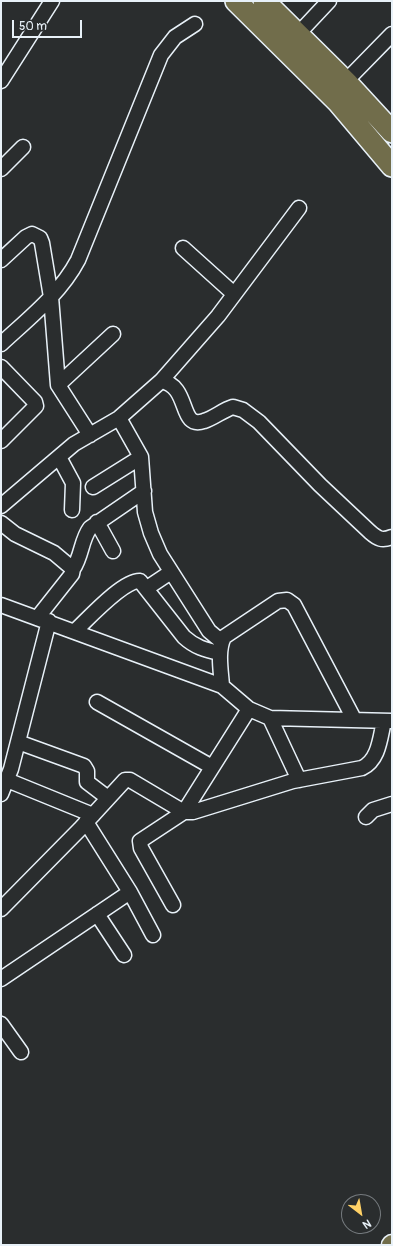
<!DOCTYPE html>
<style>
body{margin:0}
#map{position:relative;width:393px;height:1246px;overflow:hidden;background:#2a2d2e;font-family:Pangolin,sans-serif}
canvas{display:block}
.frame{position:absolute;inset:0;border:2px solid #e8f1f8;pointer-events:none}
.north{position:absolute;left:341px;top:1194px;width:40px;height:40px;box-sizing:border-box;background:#2a2d2e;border:1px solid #767b7f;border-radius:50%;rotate:149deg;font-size:11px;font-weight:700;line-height:16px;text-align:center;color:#e8f1f8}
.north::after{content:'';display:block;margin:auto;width:14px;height:18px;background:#ffd166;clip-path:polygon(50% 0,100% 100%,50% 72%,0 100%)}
.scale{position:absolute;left:12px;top:20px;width:70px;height:18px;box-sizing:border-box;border:2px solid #e8f1f8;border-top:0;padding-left:5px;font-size:12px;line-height:14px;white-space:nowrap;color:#e8f1f8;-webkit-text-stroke:3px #2a2d2e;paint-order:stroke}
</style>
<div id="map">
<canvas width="393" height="1246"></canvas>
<div class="frame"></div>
<div class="north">N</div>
<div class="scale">50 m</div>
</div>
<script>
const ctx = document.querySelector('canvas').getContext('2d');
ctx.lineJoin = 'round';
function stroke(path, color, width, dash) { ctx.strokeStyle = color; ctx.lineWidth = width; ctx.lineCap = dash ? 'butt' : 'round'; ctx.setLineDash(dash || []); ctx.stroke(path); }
const minor = new Path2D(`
 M298,34L329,1
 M1,81L52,1
 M346,81L392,34
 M1,169L23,147
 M183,248L234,294
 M1,260L26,237L32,234L40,238L42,243L51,297L58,385L90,435
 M1,344C29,318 60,294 78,260L161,55L175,37L195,24
 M1,367L35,402L36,406L1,441
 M161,381C191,386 178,430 204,421C214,418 223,410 233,407L243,410L259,422L320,485L370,532C378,539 382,541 392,537
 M58,385L113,334
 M119,418L141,457L145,512L151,533L160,554L209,631L222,642
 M59,457L73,483L72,510
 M93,487L141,457
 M1,506L74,444L119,418L161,381L218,316L299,208
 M97,522L113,551
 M1,523L15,534L54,553L73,569L72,574L38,617
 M73,569C82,556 81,540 90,528L144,491
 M147,588L171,572
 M1,605L222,686L249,709L270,718L392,721
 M75,631C88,619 123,580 140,581L184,637C195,647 205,650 220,653
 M222,686C221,671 217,651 224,637L278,601L287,600L294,605L354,719
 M97,702L212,767
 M270,718L299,780
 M18,742L84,766L87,771V782L108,798
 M7,780L93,815
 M1,794L11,769L49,621
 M366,817L373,810L392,804
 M86,822L130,892L153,935
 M173,905L141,848L140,841L184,812L249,709
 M1,909L80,829L125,780H130L184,812H193L293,781L362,768C379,760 380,738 384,721
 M97,914L124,955
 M1,979L130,892
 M1,1024L21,1052`);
const major = new Path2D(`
 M391,1245L392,1244`);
const highway = new Path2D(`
 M236,1L338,102L392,166
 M264,1L348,84L392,132`);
stroke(minor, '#e8f1f8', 17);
stroke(major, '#e8f1f8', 21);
stroke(highway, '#e8f1f8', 24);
stroke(minor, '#2a2d2e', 14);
stroke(major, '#716d4b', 18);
stroke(highway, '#716d4b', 21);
</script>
